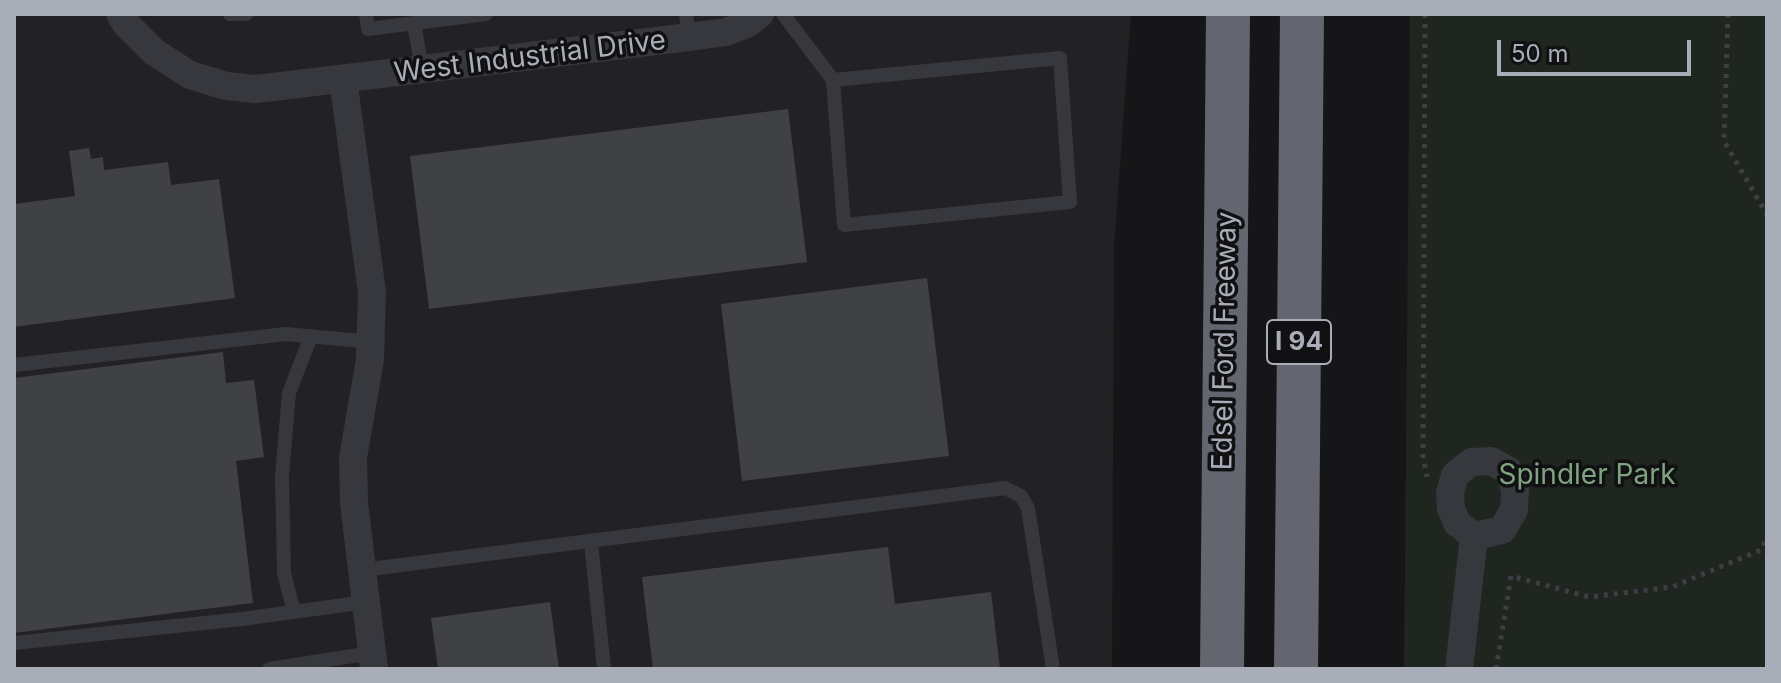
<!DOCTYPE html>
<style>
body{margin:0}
#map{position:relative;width:1781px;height:683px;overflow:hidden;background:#161618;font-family:Inter,sans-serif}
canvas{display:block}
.frame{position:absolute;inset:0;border:16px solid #a8adb8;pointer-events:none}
.scale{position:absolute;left:1497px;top:40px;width:194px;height:36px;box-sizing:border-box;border:4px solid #a8adb8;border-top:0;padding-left:10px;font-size:24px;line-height:28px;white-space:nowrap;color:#a8adb8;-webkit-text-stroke:6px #111113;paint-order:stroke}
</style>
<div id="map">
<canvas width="1781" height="683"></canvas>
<div class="frame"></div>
<div class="scale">50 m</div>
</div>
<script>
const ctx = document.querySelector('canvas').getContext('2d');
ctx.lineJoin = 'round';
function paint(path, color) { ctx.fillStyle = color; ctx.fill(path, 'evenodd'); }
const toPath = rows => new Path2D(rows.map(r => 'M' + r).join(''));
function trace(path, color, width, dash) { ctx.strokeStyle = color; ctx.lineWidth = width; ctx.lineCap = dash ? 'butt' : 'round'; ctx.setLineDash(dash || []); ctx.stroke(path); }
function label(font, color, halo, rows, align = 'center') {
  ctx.font = font + ' Inter,sans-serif'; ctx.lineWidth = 7; ctx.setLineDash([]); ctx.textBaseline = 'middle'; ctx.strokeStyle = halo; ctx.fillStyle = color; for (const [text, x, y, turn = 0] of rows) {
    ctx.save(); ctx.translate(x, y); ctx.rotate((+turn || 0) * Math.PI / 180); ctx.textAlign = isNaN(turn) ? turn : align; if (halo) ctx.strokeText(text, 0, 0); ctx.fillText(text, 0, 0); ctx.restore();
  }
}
paint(toPath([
 [14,14,1131,14,1114,246,1112,669,14,669]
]), '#222225');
paint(toPath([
 [1410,14,1767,14,1767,669,1404,669]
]), '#1e261f');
paint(toPath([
 [788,109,807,262,429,309,410,156],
 [89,148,91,159,103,157,104,170,168,162,171,185,219,179,235,298,14,327,14,204,75,196,69,151],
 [927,278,949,456,742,481,721,304],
 [223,352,226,383,254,380,264,457,236,461,253,603,14,633,14,378],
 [888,547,895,604,991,592,1000,669,653,669,642,577],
 [550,602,559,669,438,669,431,618]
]), '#404145');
trace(toPath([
 [1425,14,1423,456,1427,477],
 [1728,14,1724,141,1767,215],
 [1496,669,1511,576,1589,597,1672,587,1761,550,1767,538]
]), '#3d3f44', 5, [4, 6]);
trace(toPath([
 [230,14,246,14],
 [366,14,368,29,486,14],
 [686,14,689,37],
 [783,14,833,80,844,225,1070,202,1060,58,833,80],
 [414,23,422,69],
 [14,365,286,334,372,342],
 [591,542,604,669],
 [362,570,1005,488,1021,496,1028,508,1053,669],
 [294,612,284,573,282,476,289,393,311,336],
 [14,643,242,619,366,602],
 [269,669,372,653]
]), '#37383d', 14);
trace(toPath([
 [120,14,126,24,154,52,190,75,226,86,256,89,689,37,726,32,747,24,760,14],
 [343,79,372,292,370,359,353,458,354,503,374,669],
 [1491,461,1509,471,1515,490,1514,510,1502,530,1474,536,1457,523,1451,508,1450,493,1455,475,1471,462,1491,461],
 [1459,669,1474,536]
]), '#37383d', 28);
trace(toPath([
 [1222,669,1228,14],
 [1296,669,1302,14]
]), '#63666e', 44);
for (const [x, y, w] of [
 [1299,342,64]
]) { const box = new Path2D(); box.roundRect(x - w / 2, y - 22, w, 44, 6); ctx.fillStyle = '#111113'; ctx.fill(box); trace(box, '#a8adb8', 2); }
label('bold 26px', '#a8adb8', null, [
 ["I 94",1299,342]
]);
label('28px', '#a8adb8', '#111113', [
 ["West Industrial Drive",530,57,-7],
 ["Edsel Ford Freeway",1225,341,-89]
]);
label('28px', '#7fa381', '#111113', [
 ["Spindler Park",1587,476]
]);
</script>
